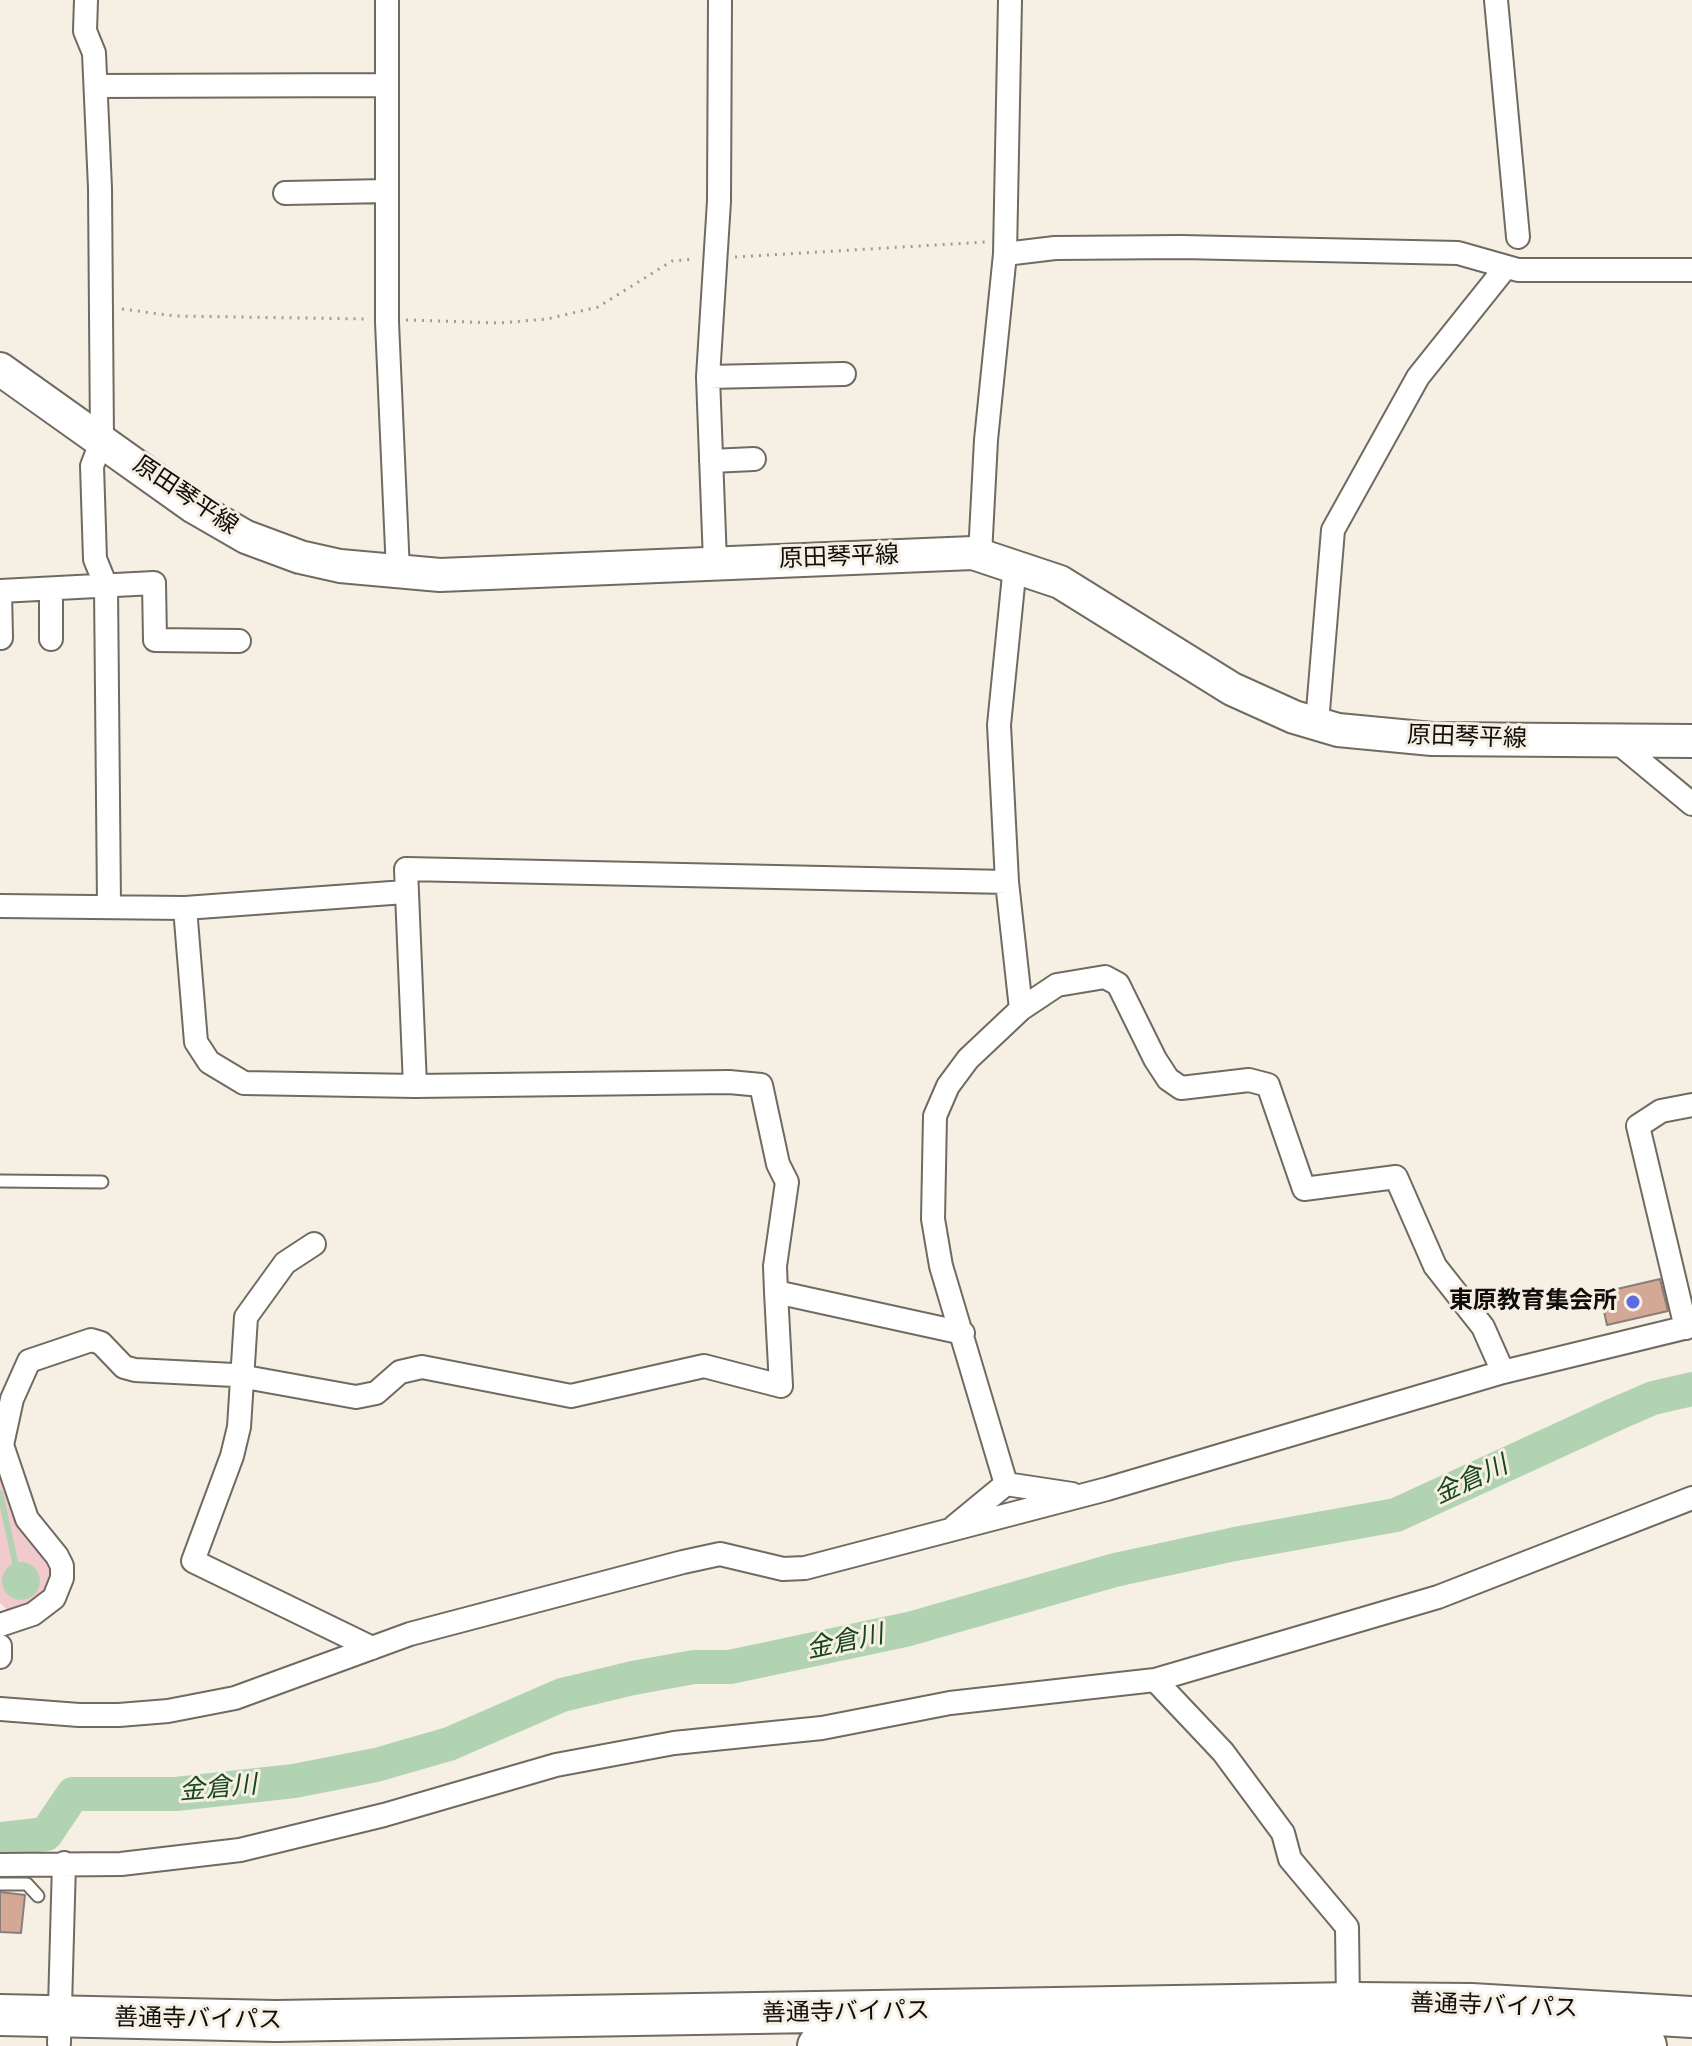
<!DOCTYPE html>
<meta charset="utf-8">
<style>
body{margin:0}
canvas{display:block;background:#f5efe4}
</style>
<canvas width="1692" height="2046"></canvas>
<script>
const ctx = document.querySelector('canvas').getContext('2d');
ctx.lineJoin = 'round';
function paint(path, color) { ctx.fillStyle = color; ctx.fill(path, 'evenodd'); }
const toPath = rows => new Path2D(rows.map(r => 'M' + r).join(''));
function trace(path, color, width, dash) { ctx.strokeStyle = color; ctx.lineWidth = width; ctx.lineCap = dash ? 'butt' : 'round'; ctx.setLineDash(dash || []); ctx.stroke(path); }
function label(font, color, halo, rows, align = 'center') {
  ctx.font = font + ' "DM Sans","Noto Sans JP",sans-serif'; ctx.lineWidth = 6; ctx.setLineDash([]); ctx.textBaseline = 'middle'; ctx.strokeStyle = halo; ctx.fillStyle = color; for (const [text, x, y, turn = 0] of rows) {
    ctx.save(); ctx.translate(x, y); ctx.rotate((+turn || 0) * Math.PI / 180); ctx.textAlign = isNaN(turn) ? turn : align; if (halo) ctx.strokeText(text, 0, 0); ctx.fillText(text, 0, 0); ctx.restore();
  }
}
paint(toPath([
 [0,1462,51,1559,53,1582,33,1606,11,1613,0,1603]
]), '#f0cacd');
paint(toPath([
 '2 1581a19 19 0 1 1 38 0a19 19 0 1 1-38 0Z'
]), '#b2d3b2');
trace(toPath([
 [0,1493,16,1566]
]), '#b2d3b2', 6);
trace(toPath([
 [0,1839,46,1834,73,1794,176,1794,294,1781,376,1765,449,1744,562,1695,633,1678,694,1667,730,1667,909,1629,1115,1570,1235,1544,1396,1515,1616,1414,1653,1398,1692,1389]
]), '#b2d3b2', 34);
const building = toPath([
 [1660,1279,1668,1311,1607,1325,1600,1293,1660,1279],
 [0,1892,25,1895,21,1933,0,1932,0,1892]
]);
paint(building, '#d3a894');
trace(building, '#897e79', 2);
const lane = toPath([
 [0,1181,102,1182],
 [0,1884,27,1884,38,1896]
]);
const street = toPath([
 [86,0,85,31,94,53,100,188,102,440,92,466,95,559,106,586,109,905],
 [387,0,387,322,398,572],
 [1496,0,1518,237],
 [96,86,386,85],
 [285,193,387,191],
 [1005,254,1055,248,1181,247,1458,253,1518,270,1692,270],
 [708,377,844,374],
 [711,461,754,459],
 [980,555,986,440,1005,254,1010,0],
 [715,562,708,377,719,201,720,0],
 [1015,565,999,725,1007,882,1021,1009],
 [51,589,51,639],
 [0,591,154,583,155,640,239,641],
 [0,592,1,638],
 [1317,723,1333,530,1418,377,1506,267],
 [1616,741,1692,804],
 [0,906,185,908,196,1042,209,1062,244,1083,415,1086,729,1082,761,1085,778,1164,787,1182,775,1266,776,1292,963,1333],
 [185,908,405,892],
 [415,1086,406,869,1007,882],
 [314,1244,285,1263,246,1317,239,1427,232,1456,193,1561,372,1648],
 [1686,1328,1638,1126,1661,1111,1692,1105],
 [1006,1484,941,1266,933,1219,935,1116,948,1086,968,1059,1021,1009,1057,985,1105,977,1118,984,1155,1059,1168,1079,1181,1088,1249,1080,1268,1085,1304,1189,1396,1177,1435,1266,1483,1327,1503,1372],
 [955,1526,1006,1484,1072,1494],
 [0,1625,33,1614,54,1598,62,1578,62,1566,57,1556,27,1519,2,1445,12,1399,29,1361,91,1340,101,1343,124,1367,135,1370,234,1375,356,1397,376,1393,400,1372,422,1367,571,1396,704,1366,781,1386,776,1292],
 [0,1646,0,1657],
 [1155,1680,1223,1752,1283,1833,1290,1859,1347,1927,1348,2003],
 [0,1709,79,1715,119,1715,168,1711,235,1698,410,1634,683,1562,720,1554,783,1569,805,1568,1107,1489,1503,1372,1692,1326],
 [0,1865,121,1864,240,1850,384,1815,556,1765,674,1743,822,1728,950,1703,1155,1680,1438,1597,1692,1498],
 [59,2043,64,1863]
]);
const secondary = toPath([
 [0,369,194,507,246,537,300,557,340,566,440,575,973,553,1060,582,1232,689,1294,717,1338,730,1432,739,1692,741]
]);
const highway = toPath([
 [0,2015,276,2021,1355,2003,1471,2004,1692,2017],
 [818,2046,1357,2032,1472,2034,1646,2046]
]);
trace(lane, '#706a61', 15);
trace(street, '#706a61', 26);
trace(secondary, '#706a61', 36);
trace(highway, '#706a61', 44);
trace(toPath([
 [735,257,986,242],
 [122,309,175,316,366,319],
 [406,320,499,323,547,319,598,307,672,261,695,259]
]), '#a09c93', 3, [2, 6]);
trace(lane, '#fff', 11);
trace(street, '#fff', 22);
trace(secondary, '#fff', 32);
trace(highway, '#fff', 40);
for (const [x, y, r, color] of [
 [1633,1302,8,"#5c6be2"]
]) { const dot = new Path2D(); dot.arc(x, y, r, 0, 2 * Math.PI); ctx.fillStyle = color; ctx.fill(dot); trace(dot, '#f5efe4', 3); }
label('24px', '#100e0b', '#f5efe4', [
 ["原田琴平線",185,496,34],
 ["原田琴平線",839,558,-2],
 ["原田琴平線",1467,738,2],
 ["善通寺バイパス",1494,2007,2],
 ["善通寺バイパス",846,2013,-1],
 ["善通寺バイパス",198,2020,1]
]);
label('bold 24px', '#100e0b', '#f5efe4', [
 ["東原教育集会所",1617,1302]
], 'right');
label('italic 26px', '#16461a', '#f5efe4', [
 ["金倉川",1471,1481,-25],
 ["金倉川",845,1643,-12],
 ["金倉川",218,1789,-5]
]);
</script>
